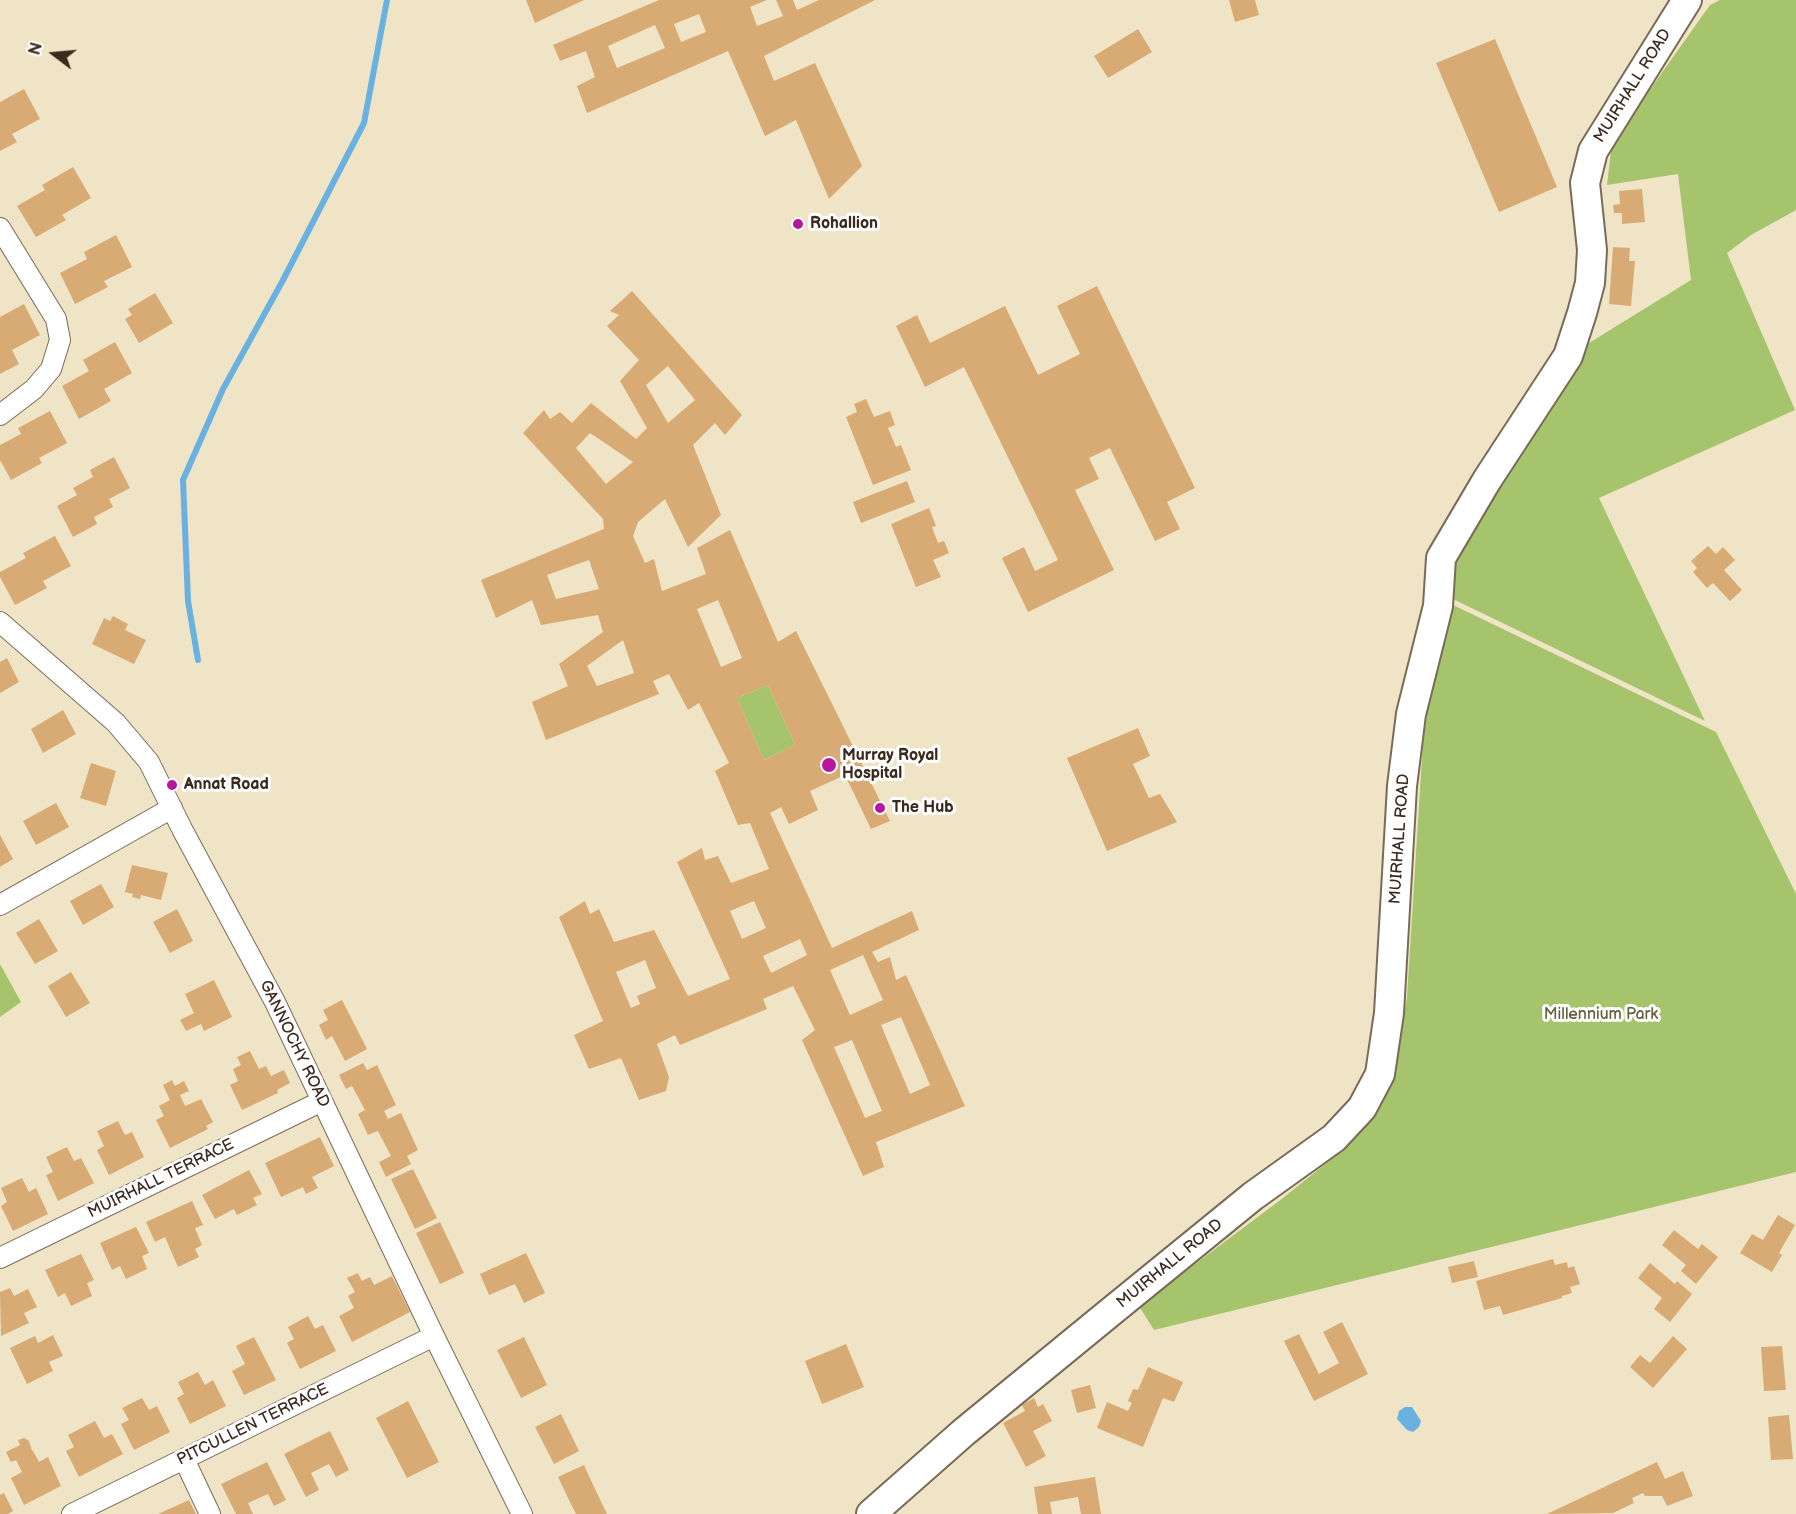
<!DOCTYPE html>
<style>
body{margin:0}
#map{position:relative;width:1796px;height:1514px;overflow:hidden;background:#f0e4c6;font-family:"Balsamiq Sans",sans-serif}
canvas{display:block}
.north{position:absolute;left:24px;top:24px;width:60px;height:60px;-webkit-text-stroke:4px #fff;paint-order:stroke;rotate:286deg;font-size:16px;font-weight:700;line-height:24px;text-align:center;color:#3b2a1e}
.north::after{content:'';display:block;margin:auto;width:21px;height:27px;background:#3b2a1e;clip-path:polygon(50% 0,100% 100%,50% 72%,0 100%)}
</style>
<div id="map">
<canvas width="1796" height="1514"></canvas>
<div class="north">N</div>
</div>
<script>
const ctx = document.querySelector('canvas').getContext('2d');
ctx.lineJoin = 'round';
function paint(path, color) { ctx.fillStyle = color; ctx.fill(path, 'evenodd'); }
const toPath = rows => new Path2D(rows.map(r => 'M' + r).join(''));
function trace(path, color, width, dash) { ctx.strokeStyle = color; ctx.lineWidth = width; ctx.lineCap = dash ? 'butt' : 'round'; ctx.setLineDash(dash || []); ctx.stroke(path); }
function label(font, color, halo, rows, align = 'center') {
  ctx.font = font + ' "Balsamiq Sans",sans-serif'; ctx.lineWidth = 6; ctx.setLineDash([]); ctx.textBaseline = 'middle'; ctx.strokeStyle = halo; ctx.fillStyle = color; for (const [text, x, y, turn = 0] of rows) {
    ctx.save(); ctx.translate(x, y); ctx.rotate((+turn || 0) * Math.PI / 180); ctx.textAlign = isNaN(turn) ? turn : align; if (halo) ctx.strokeText(text, 0, 0); ctx.fillText(text, 0, 0); ctx.restore();
  }
}
paint(toPath([
 [1720,0,1796,0,1796,210,1751,235,1727,253,1795,410,1599,498,1705,721,1455,600,1439,596,1441,558,1568,356,1691,280,1678,174,1607,185,1612,143,1710,5],
 [1449,603,1716,732,1796,894,1796,1172,1154,1330,1139,1306,1283,1198,1345,1148,1381,1102,1395,1064,1407,997,1423,741,1433,676],
 [768,685,795,745,764,760,737,698],
 [0,964,21,1002,0,1017]
]), '#a5c46c');
paint(toPath([
 [1405,1407,1412,1407,1421,1421,1419,1427,1413,1432,1407,1430,1397,1419,1399,1411]
]), '#69b1e1');
trace(toPath([
 [198,660,188,601,183,480,223,389,282,282,364,123,387,0]
]), '#69b1e1', 6);
paint(toPath([
 [526,0,584,0,535,23],
 [659,0,767,0,750,7,757,26,783,16,776,0,793,0,797,10,819,0,875,0,764,56,774,81,815,63,862,166,829,199,796,120,765,136,728,51,587,113,577,86,595,77,586,51,560,61,553,45],
 [699,14,706,32,681,42,674,24],
 [655,25,665,48,617,68,608,46],
 [1229,0,1255,0,1259,15,1235,22],
 [1138,29,1152,52,1108,78,1094,56],
 [1495,39,1557,187,1499,212,1436,63],
 [24,89,40,119,12,134,17,142,0,151,0,102],
 [73,167,91,198,62,215,66,220,36,237,17,206,45,190,42,185],
 [1642,189,1645,222,1622,224,1622,213,1614,213,1613,205,1620,204,1619,191],
 [116,235,132,267,104,281,108,287,75,304,60,273,87,259,84,252],
 [1613,247,1630,248,1629,261,1635,261,1631,306,1609,304],
 [1097,286,1195,488,1167,502,1180,529,1155,541,1110,448,1089,458,1099,479,1075,490,1114,570,1028,612,1002,558,1024,547,1035,571,1058,560,964,367,925,387,896,326,917,315,930,343,1005,306,1038,375,1080,354,1057,306],
 [632,291,742,415,725,435,715,423,693,445,721,515,688,547,665,499,638,522,633,536,645,563,654,559,662,591,706,574,697,548,730,530,778,642,796,631,890,821,871,829,845,775,810,791,818,810,789,824,781,807,770,813,832,948,912,911,919,930,872,952,878,962,890,957,896,980,906,975,965,1106,876,1142,884,1167,863,1176,802,1040,815,1030,793,986,763,999,767,1009,680,1045,675,1035,657,1044,669,1077,666,1091,639,1100,621,1058,589,1069,574,1035,603,1021,559,917,585,901,590,914,599,909,614,942,654,930,688,996,730,979,677,862,702,848,705,860,718,856,731,883,769,869,750,823,738,825,715,771,729,763,699,703,688,710,669,674,653,681,659,694,546,740,532,702,568,686,559,664,603,632,598,615,541,625,532,600,496,618,481,580,604,529,603,519,523,433,544,410,550,419,560,412,572,423,591,403,636,439,647,428,620,381,639,360,607,326,619,315,610,311],
 [668,366,695,400,668,423,646,385],
 [590,433,633,462,606,484,576,448],
 [589,560,599,589,556,599,547,575],
 [718,600,742,658,721,667,697,609],
 [623,640,634,673,597,686,587,666],
 [768,685,795,745,764,760,737,698],
 [754,901,766,928,742,939,730,911],
 [800,939,807,955,771,973,763,956],
 [863,955,883,1000,850,1015,830,970],
 [645,960,656,988,637,996,640,1004,631,1008,616,972],
 [901,1017,930,1085,910,1094,881,1025],
 [852,1040,882,1111,865,1118,834,1047],
 [155,293,173,323,139,343,125,319,132,315,128,309],
 [24,304,40,335,12,350,19,364,0,374,0,317],
 [115,342,132,373,104,389,111,401,79,419,62,386,89,371,83,360],
 [866,399,874,417,890,411,895,425,888,428,896,447,901,445,911,470,873,485,846,417,857,412,854,404],
 [50,411,67,443,39,458,42,463,11,480,0,460,0,445,21,434,18,428],
 [114,457,130,488,109,499,113,507,94,517,97,524,73,537,57,506,77,495,73,488,93,477,90,470],
 [907,481,915,502,861,523,853,502],
 [929,508,936,526,932,527,938,543,944,541,949,553,933,560,941,577,916,587,891,524],
 [55,536,71,566,43,581,47,588,15,605,0,577,0,572,26,558,23,553],
 [1708,546,1716,554,1723,547,1735,560,1724,570,1742,590,1730,601,1713,583,1707,588,1693,572,1697,568,1691,561],
 [113,616,128,624,125,630,146,640,134,664,92,644,104,618,110,621],
 [7,658,19,682,0,693,0,662],
 [63,710,76,734,43,753,31,729],
 [1138,728,1150,756,1133,764,1149,798,1160,794,1177,822,1107,851,1067,758],
 [91,763,116,771,106,806,80,798],
 [56,803,69,827,36,845,23,821],
 [0,835,13,859,0,867],
 [132,865,168,873,161,900,141,895,140,899,132,897,133,894,125,892],
 [101,884,114,907,83,925,70,901],
 [177,909,193,941,170,953,153,922],
 [39,919,58,951,35,964,16,933],
 [71,972,90,1003,66,1017,48,986],
 [214,980,232,1017,204,1031,201,1024,186,1031,180,1020,194,1013,185,994],
 [342,1000,367,1049,345,1061,332,1036,326,1040,319,1025,328,1020,323,1010],
 [250,1051,259,1069,266,1066,271,1076,284,1070,290,1083,277,1090,278,1093,242,1110,230,1085,238,1081,233,1069,241,1065,237,1057],
 [363,1063,367,1070,377,1065,396,1105,384,1111,388,1119,401,1113,418,1150,407,1156,411,1164,386,1177,379,1162,391,1156,378,1131,368,1135,358,1114,365,1110,352,1086,346,1089,339,1075],
 [172,1080,175,1086,184,1081,189,1091,180,1095,185,1106,201,1099,213,1122,206,1126,208,1129,170,1148,156,1120,164,1116,159,1106,170,1100,163,1085],
 [118,1121,125,1135,132,1132,144,1157,109,1175,97,1150,104,1146,97,1131],
 [320,1137,334,1166,312,1177,318,1188,306,1194,303,1187,281,1197,265,1163],
 [67,1147,74,1161,81,1158,94,1183,58,1201,46,1175,53,1172,46,1157],
 [413,1169,437,1218,415,1229,391,1179],
 [249,1170,262,1194,253,1198,257,1205,237,1215,234,1209,215,1219,202,1195],
 [22,1178,29,1192,36,1188,48,1214,13,1231,1,1206,7,1202,1,1188],
 [192,1201,203,1225,195,1228,202,1245,195,1249,199,1257,178,1267,165,1237,155,1242,146,1222],
 [1778,1215,1795,1225,1779,1253,1782,1255,1772,1272,1740,1253,1752,1234,1763,1240],
 [440,1222,464,1273,440,1284,416,1233],
 [136,1227,149,1253,142,1256,147,1269,126,1279,120,1266,112,1270,100,1243],
 [1674,1230,1698,1249,1702,1244,1718,1257,1696,1284,1681,1271,1686,1265,1662,1245],
 [526,1253,545,1293,524,1303,515,1284,489,1295,480,1274],
 [81,1254,94,1280,87,1283,92,1296,71,1306,65,1293,58,1297,45,1270],
 [1553,1259,1555,1265,1567,1262,1568,1268,1574,1266,1580,1284,1570,1287,1572,1293,1562,1296,1562,1298,1503,1315,1500,1306,1484,1310,1476,1281],
 [1474,1261,1478,1277,1452,1283,1448,1267],
 [1650,1263,1675,1284,1677,1281,1692,1294,1670,1322,1654,1309,1662,1298,1638,1278],
 [358,1273,362,1281,370,1277,374,1285,392,1276,410,1312,352,1342,339,1316,354,1308,348,1296,355,1292,347,1278],
 [10,1288,14,1296,28,1289,37,1307,24,1313,29,1323,1,1336,0,1292],
 [308,1316,315,1329,323,1325,336,1351,300,1369,287,1343,294,1339,288,1327],
 [1342,1322,1368,1374,1314,1401,1284,1341,1299,1334,1319,1374,1339,1363,1323,1332],
 [53,1335,63,1356,49,1362,53,1371,27,1384,10,1348,35,1336,38,1343],
 [1673,1336,1687,1349,1653,1388,1630,1367,1640,1355,1650,1363],
 [254,1337,276,1380,244,1395,232,1371,245,1364,236,1346],
 [524,1337,547,1385,521,1398,497,1350],
 [846,1344,864,1387,822,1404,805,1361],
 [1782,1346,1786,1390,1764,1391,1761,1347],
 [1148,1367,1183,1382,1174,1402,1163,1398,1143,1447,1097,1428,1107,1402,1128,1411,1132,1403,1128,1401,1133,1389,1138,1390],
 [198,1372,205,1385,213,1380,226,1406,190,1424,177,1398,184,1394,178,1382],
 [1090,1385,1096,1408,1077,1413,1071,1390],
 [142,1398,149,1410,157,1406,170,1432,134,1450,121,1424,129,1420,122,1408],
 [1034,1398,1038,1407,1043,1404,1052,1421,1033,1431,1046,1456,1026,1467,1003,1423,1025,1411,1022,1405],
 [408,1401,439,1462,407,1478,376,1418],
 [561,1414,579,1451,554,1464,535,1427],
 [1789,1415,1793,1459,1771,1460,1768,1417],
 [95,1421,104,1438,112,1434,123,1454,79,1477,66,1451,74,1447,68,1435],
 [330,1431,349,1470,336,1477,329,1464,311,1473,319,1490,306,1497,284,1454],
 [24,1438,29,1441,32,1451,33,1451,39,1462,48,1457,61,1486,24,1505,11,1478,22,1472,16,1460,11,1462,6,1452,20,1445,18,1440],
 [267,1462,286,1500,274,1506,268,1494,248,1503,253,1514,236,1514,221,1484],
 [1657,1462,1665,1479,1683,1471,1693,1496,1667,1506,1662,1496,1645,1496,1643,1493,1632,1498,1634,1503,1613,1513,1547,1514],
 [584,1465,594,1487,607,1514,576,1514,569,1500,558,1477],
 [1095,1477,1101,1514,1081,1514,1078,1497,1050,1502,1052,1514,1038,1514,1034,1487],
 [4,1493,13,1511,8,1514,0,1514,0,1495],
 [189,1500,196,1514,158,1514]
]), '#d8ab75');
const street = toPath([
 [0,228,56,319,60,340,51,369,34,389,0,415],
 [0,622,116,723,149,762,182,829,275,1002,434,1336,522,1514],
 [0,905,172,808],
 [0,1258,322,1101],
 [184,1459,210,1514],
 [72,1514,434,1336]
]);
const secondary = toPath([
 [871,1514,964,1432,1113,1310,1253,1196,1334,1138,1362,1108,1380,1074,1389,1013,1402,786,1411,714,1438,606,1441,558,1487,480,1568,356,1582,313,1590,283,1592,250,1585,183,1593,151,1687,0]
]);
trace(street, '#7a6b59', 22);
trace(secondary, '#7a6b59', 32);
trace(street, '#fff', 20);
trace(secondary, '#fff', 28);
for (const [x, y, r, color] of [
 [798,224,6,"#b5179e"],
 [829,765,8,"#b5179e"],
 [172,785,6,"#b5179e"],
 [880,808,6,"#b5179e"]
]) { const dot = new Path2D(); dot.arc(x, y, r, 0, 2 * Math.PI); ctx.fillStyle = color; ctx.fill(dot); trace(dot, '#fff', 2); }
label('16px', '#3b2a1e', '#fff', [
 ["MUIRHALL ROAD",1633,86,-58],
 ["MUIRHALL ROAD",1400,839,-86],
 ["GANNOCHY ROAD",294,1044,64],
 ["MUIRHALL TERRACE",161,1179,-26],
 ["MUIRHALL ROAD",1170,1264,-39],
 ["PITCULLEN TERRACE",253,1425,-26]
]);
label('bold 16px', '#3b2a1e', '#fff', [
 ["Rohallion",810,224],
 ["Murray Royal",842,756],
 ["Hospital",842,774],
 ["Annat Road",184,785],
 ["The Hub",892,808]
], 'left');
label('16px', '#606039', '#fff', [
 ["Millennium Park",1601,1015]
]);
</script>
